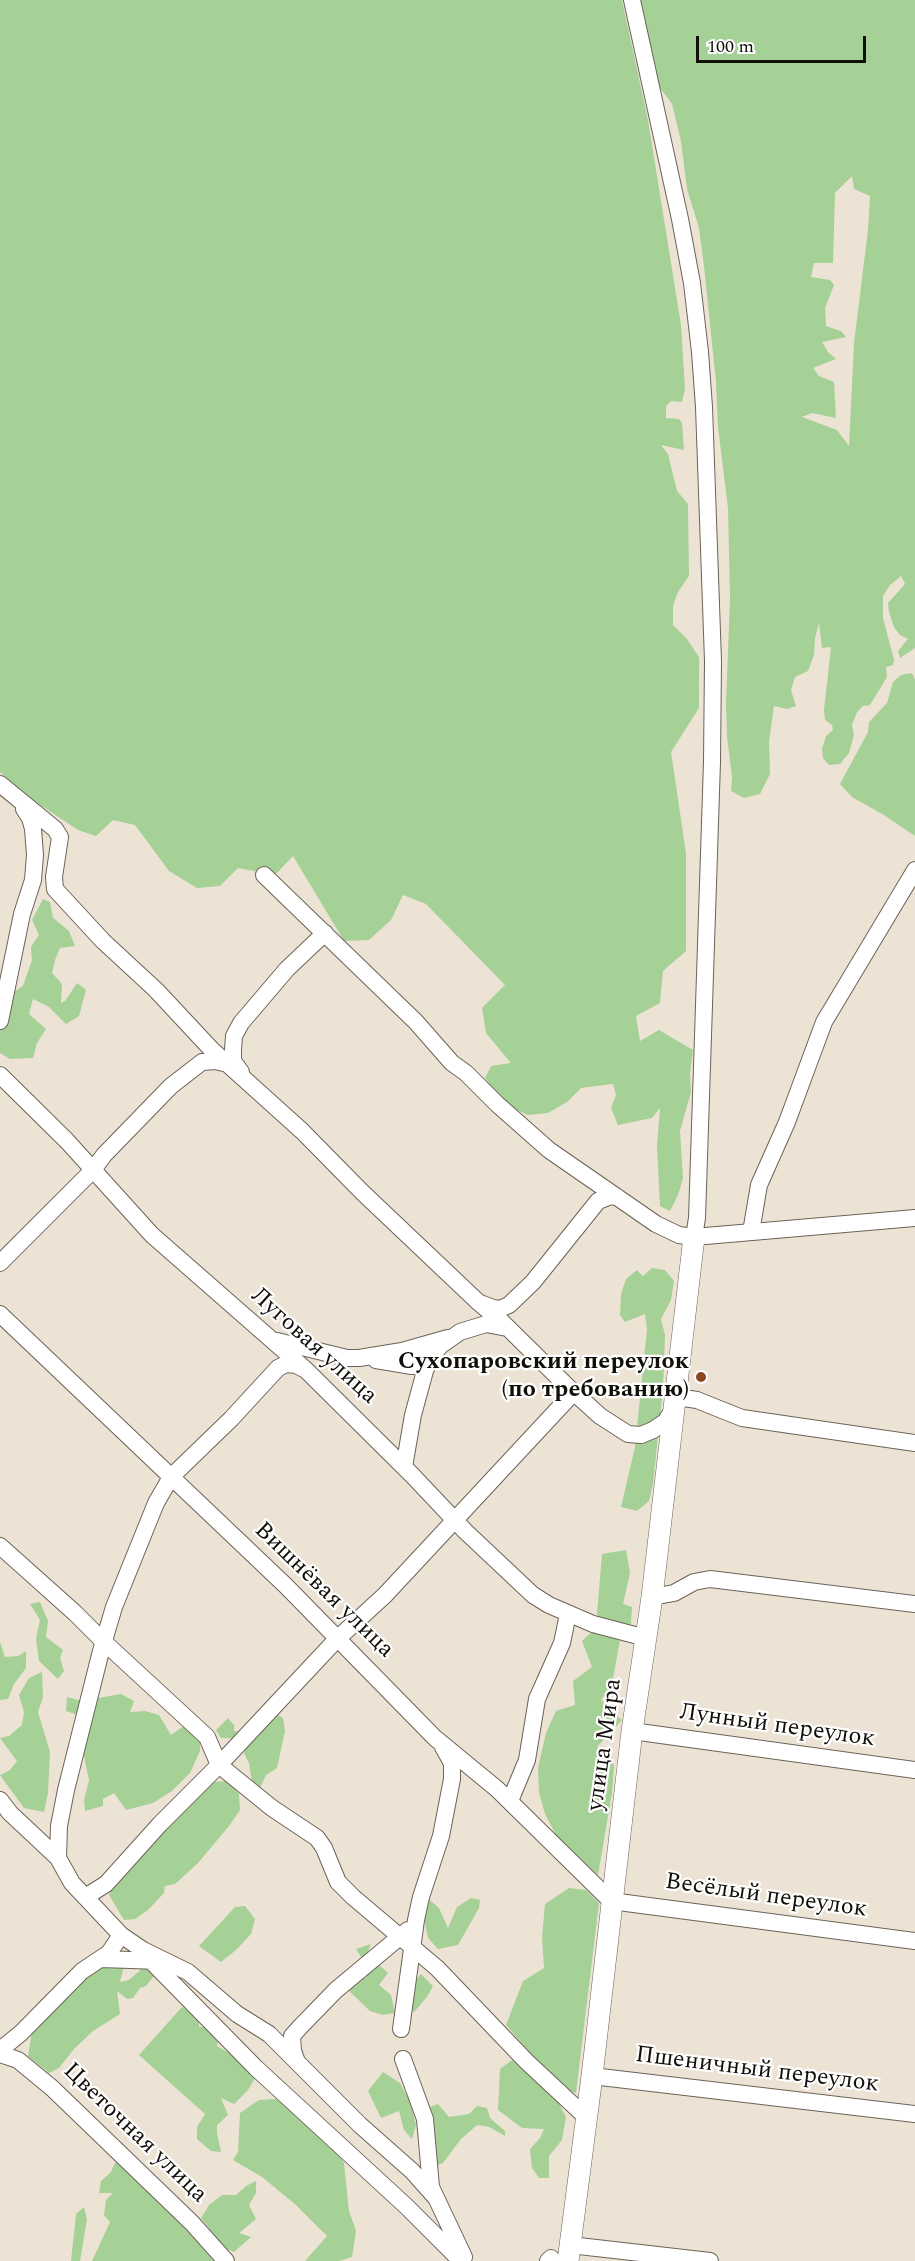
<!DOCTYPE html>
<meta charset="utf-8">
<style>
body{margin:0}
#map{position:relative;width:915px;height:2261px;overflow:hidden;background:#ede3d5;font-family:Spectral,serif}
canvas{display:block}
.scale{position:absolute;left:696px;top:36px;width:170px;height:27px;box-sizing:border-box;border:3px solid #120f0a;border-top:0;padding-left:8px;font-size:18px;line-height:21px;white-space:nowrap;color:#120f0a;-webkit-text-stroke:4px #fff;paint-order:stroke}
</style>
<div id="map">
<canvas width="915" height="2261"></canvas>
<div class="scale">100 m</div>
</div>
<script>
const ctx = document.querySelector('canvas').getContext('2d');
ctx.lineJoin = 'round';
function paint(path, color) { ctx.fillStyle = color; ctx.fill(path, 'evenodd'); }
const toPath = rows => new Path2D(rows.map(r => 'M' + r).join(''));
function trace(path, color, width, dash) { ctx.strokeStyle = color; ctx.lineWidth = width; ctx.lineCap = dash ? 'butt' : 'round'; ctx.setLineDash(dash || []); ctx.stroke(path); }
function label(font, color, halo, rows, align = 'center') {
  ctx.font = font + ' Spectral,serif'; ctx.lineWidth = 4.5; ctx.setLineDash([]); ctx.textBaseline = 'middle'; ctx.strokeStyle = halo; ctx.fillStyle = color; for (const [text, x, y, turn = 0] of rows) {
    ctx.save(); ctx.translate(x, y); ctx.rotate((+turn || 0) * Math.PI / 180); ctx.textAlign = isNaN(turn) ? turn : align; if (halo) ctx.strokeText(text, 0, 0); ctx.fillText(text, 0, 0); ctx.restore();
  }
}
paint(toPath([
 [0,0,622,0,648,120,681,325,685,389,682,402,671,401,666,406,666,418,679,419,682,423,684,450,661,445,668,454,677,491,688,504,689,576,678,592,673,606,673,625,687,639,699,657,699,708,671,752,686,853,686,951,663,971,660,1003,636,1016,640,1041,659,1030,693,1050,690,1074,691,1092,680,1131,683,1178,678,1195,670,1211,660,1206,657,1146,660,1108,652,1118,618,1125,611,1108,616,1095,613,1084,581,1088,567,1102,548,1113,528,1115,511,1107,494,1091,485,1078,491,1066,511,1063,486,1033,482,1008,505,985,426,904,403,895,391,920,369,940,344,941,293,856,275,875,238,868,220,886,197,888,169,871,135,825,113,820,96,836,78,830,22,793,0,772],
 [639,0,915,0,915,648,900,658,898,651,908,639,900,635,894,627,889,612,888,603,905,584,901,576,890,585,883,596,883,618,894,660,893,665,886,667,887,677,870,705,863,706,857,712,852,725,854,735,849,753,840,764,829,765,823,758,822,749,826,736,833,730,832,725,825,720,824,710,831,647,822,648,819,623,815,638,814,655,808,671,795,677,791,690,796,706,787,709,774,706,769,742,770,774,760,794,744,798,731,791,732,777,727,736,726,704,730,599,728,508,718,427,716,382,704,266,699,228,687,189,681,141,672,104,658,85],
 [852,176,854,189,870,196,868,230,854,343,849,446,837,430,802,417,812,413,836,418,834,382,819,376,813,368,836,359,828,352,822,342,846,337,841,331,826,326,825,308,834,285,830,280,811,277,814,263,833,263,835,193],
 [912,673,915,680,915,836,884,815,852,797,840,784,868,732,869,722,887,703,893,682,901,675],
 [43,899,50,902,53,918,69,931,75,946,60,948,55,960,52,973,62,984,61,1003,65,1001,77,983,86,990,79,1016,66,1024,49,1007,33,999,29,1014,46,1029,37,1043,33,1058,10,1059,0,1053,0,1019,14,992,23,986,32,960,31,947,39,935,32,920],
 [652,1268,665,1270,674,1281,671,1300,661,1319,665,1335,663,1389,653,1484,649,1501,637,1511,621,1507,635,1447,647,1329,645,1314,625,1322,620,1315,621,1294,626,1279,637,1270,643,1276],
 [626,1550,630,1573,623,1604,632,1607,631,1623,620,1639,611,1691,601,1699,610,1710,622,1720,597,1747,611,1753,614,1767,612,1793,598,1875,556,1835,545,1814,539,1792,538,1768,546,1733,556,1711,575,1705,573,1681,592,1667,582,1641,593,1631,602,1627,597,1614,602,1554],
 [40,1602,48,1621,46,1637,63,1650,60,1658,64,1671,58,1679,39,1661,36,1639,40,1620,30,1604],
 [0,1642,5,1657,18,1656,26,1651,26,1668,14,1684,8,1699,0,1700],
 [42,1672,43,1697,38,1712,50,1752,48,1793,44,1812,24,1808,0,1775,10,1770,17,1761,0,1738,9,1736,22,1725,24,1712,19,1695,29,1678],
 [121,1694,134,1701,130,1712,145,1711,159,1715,171,1735,184,1726,200,1737,200,1751,190,1773,172,1791,153,1803,126,1810,114,1793,103,1799,103,1806,85,1811,84,1800,89,1780,82,1747,78,1715,66,1711,67,1697,82,1701],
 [272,1711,283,1718,285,1731,277,1768,266,1775,259,1790,252,1782,249,1763,244,1753,250,1739,221,1738,216,1730,228,1718,234,1725,234,1731,248,1733],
 [228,1781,239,1794,240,1810,229,1826,198,1863,175,1884,165,1886,164,1893,148,1910,135,1919,124,1920,109,1895,120,1875,210,1782],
 [569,1888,586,1890,599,1903,576,2093,561,2089,506,2025,523,1981,544,1968,542,1938,545,1904],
 [424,1895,439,1908,448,1928,457,1907,471,1898,480,1900,479,1908,458,1945,438,1949,428,1938,424,1919],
 [245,1906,255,1919,251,1934,236,1950,221,1962,199,1946,235,1907],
 [371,1944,367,1954,388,1973,379,1985,391,1995,395,2013,383,2015,370,2011,342,1984,351,1978,366,1978,369,1969,356,1949],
 [102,1962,124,1966,120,1982,129,1980,147,1964,154,1976,146,1986,140,1988,133,1998,127,1999,117,1991,120,2014,93,2031,74,2049,59,2068,49,2073,28,2056,32,2032],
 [421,1974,433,1986,427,1997,414,2012,410,2009,412,1985],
 [182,2007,199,2017,199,2027,212,2027,218,2038,217,2046,238,2058,255,2078,248,2090,234,2104,221,2098,228,2115,217,2125,217,2133,221,2152,211,2151,197,2139,197,2127,205,2114,139,2055],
 [512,2060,557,2100,566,2117,562,2140,549,2156,549,2178,539,2178,532,2168,530,2149,540,2138,544,2129,522,2128,498,2110,500,2069],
 [383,2072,400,2083,411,2104,416,2125,412,2139,404,2130,399,2111,381,2118,368,2091],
 [276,2099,325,2135,344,2163,349,2211,356,2231,352,2257,339,2261,305,2261,327,2236,296,2205,262,2177,233,2160,238,2152,240,2113,259,2100],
 [438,2104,449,2117,469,2114,477,2106,487,2108,490,2118,505,2131,505,2136,489,2127,477,2125,461,2139,443,2163,433,2167,429,2135,430,2107],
 [122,2160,218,2261,92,2261,110,2222,104,2215,106,2200,113,2193,99,2193,101,2181,111,2172,115,2163],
 [256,2181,256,2193,249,2205,256,2219,239,2233,251,2237,234,2252,225,2248,201,2218,209,2205,222,2195,236,2195,246,2186],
 [84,2207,87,2219,80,2261,71,2261,76,2214]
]), '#a5d096');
const minor = toPath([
 [632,0,680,219,692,283,700,352,704,407,713,661,712,762,697,1218,694,1237],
 [0,784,55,829,60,837,54,877,55,889,103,941,156,990,212,1050,302,1131,362,1192,477,1301,502,1322,569,1388,600,1416,628,1434,641,1435,653,1430,665,1422,674,1408],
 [264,875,416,1022,452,1063,466,1073,497,1104,549,1150,656,1224,679,1235,694,1237,915,1218],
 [0,1021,22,914,33,880,35,855,33,829,30,818,24,809],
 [241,1072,233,1061,233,1050,234,1036,241,1023,287,969,325,933],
 [0,1075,67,1141,152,1235,305,1369,412,1475,465,1531,533,1595,549,1605,593,1624,646,1638],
 [751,1232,759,1185,787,1122,824,1022,915,870],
 [0,1263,93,1170,104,1155,171,1086,202,1062,215,1061,228,1064],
 [483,1304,493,1308,500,1309,509,1305,533,1282,598,1201,611,1196,617,1197],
 [0,1314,286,1586,435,1738,497,1789,611,1901,915,1941],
 [277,1341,347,1358,359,1358,402,1351,448,1338],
 [376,1360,412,1366,430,1359],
 [676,1397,697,1400,742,1418,915,1443],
 [404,1467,413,1415,425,1371,430,1359,440,1346,460,1332,486,1324,507,1328],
 [0,1546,75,1613,104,1642,207,1737,219,1765,272,1808,317,1838,324,1848,338,1882,353,1897,437,1968,526,2061,587,2118],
 [652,1597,674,1593,694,1582,710,1579,915,1604],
 [632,1731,915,1770],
 [0,1800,10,1813,58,1858,72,1883,121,1935,143,1950,188,1972,237,2014,269,2034,360,2125,412,2171,436,2198],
 [510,1801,527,1760,537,1699,562,1643,568,1614],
 [58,1858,59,1826,66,1790,101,1651,114,1607,156,1503,171,1477,231,1419,278,1368,286,1364,296,1365,304,1369],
 [85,1897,106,1884,160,1824,219,1765,337,1639,385,1595,574,1392],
 [101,1959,160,1961],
 [150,1960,256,2068,407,2207,461,2261],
 [401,2029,416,1920,421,1897,441,1836,452,1779,452,1763,443,1747],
 [0,2050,21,2033,82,1971,109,1953,121,1935],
 [0,2054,18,2060,52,2088,192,2223,226,2261],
 [296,2059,293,2051,292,2036,301,2026,336,1990,408,1930],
 [403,2059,425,2119,431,2187,464,2257],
 [592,2076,915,2114],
 [570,2245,710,2261],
 [548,2261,551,2258]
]);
const major = toPath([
 [568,2261,592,2076,632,1731,652,1597,694,1237]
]);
trace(minor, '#6c6357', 18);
trace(major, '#6c6357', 22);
trace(minor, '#fff', 16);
trace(major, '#fff', 21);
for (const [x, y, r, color] of [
 [701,1377,6,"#8c471e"]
]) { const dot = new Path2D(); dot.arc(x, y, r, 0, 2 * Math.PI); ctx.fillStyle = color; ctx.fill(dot); trace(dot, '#fff', 2); }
label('24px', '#120f0a', '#fff', [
 ["Луговая улица",313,1347,42],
 ["Вишнёвая улица",323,1591,44],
 ["Лунный переулок",777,1727,8],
 ["улица Мира",606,1745,-82],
 ["Весёлый переулок",766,1897,8],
 ["Пшеничный переулок",757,2071,7],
 ["Цветочная улица",134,2134,44]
]);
label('bold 24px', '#120f0a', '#fff', [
 ["Сухопаровский переулок",689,1363],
 ["(по требованию)",689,1391]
], 'right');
</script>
